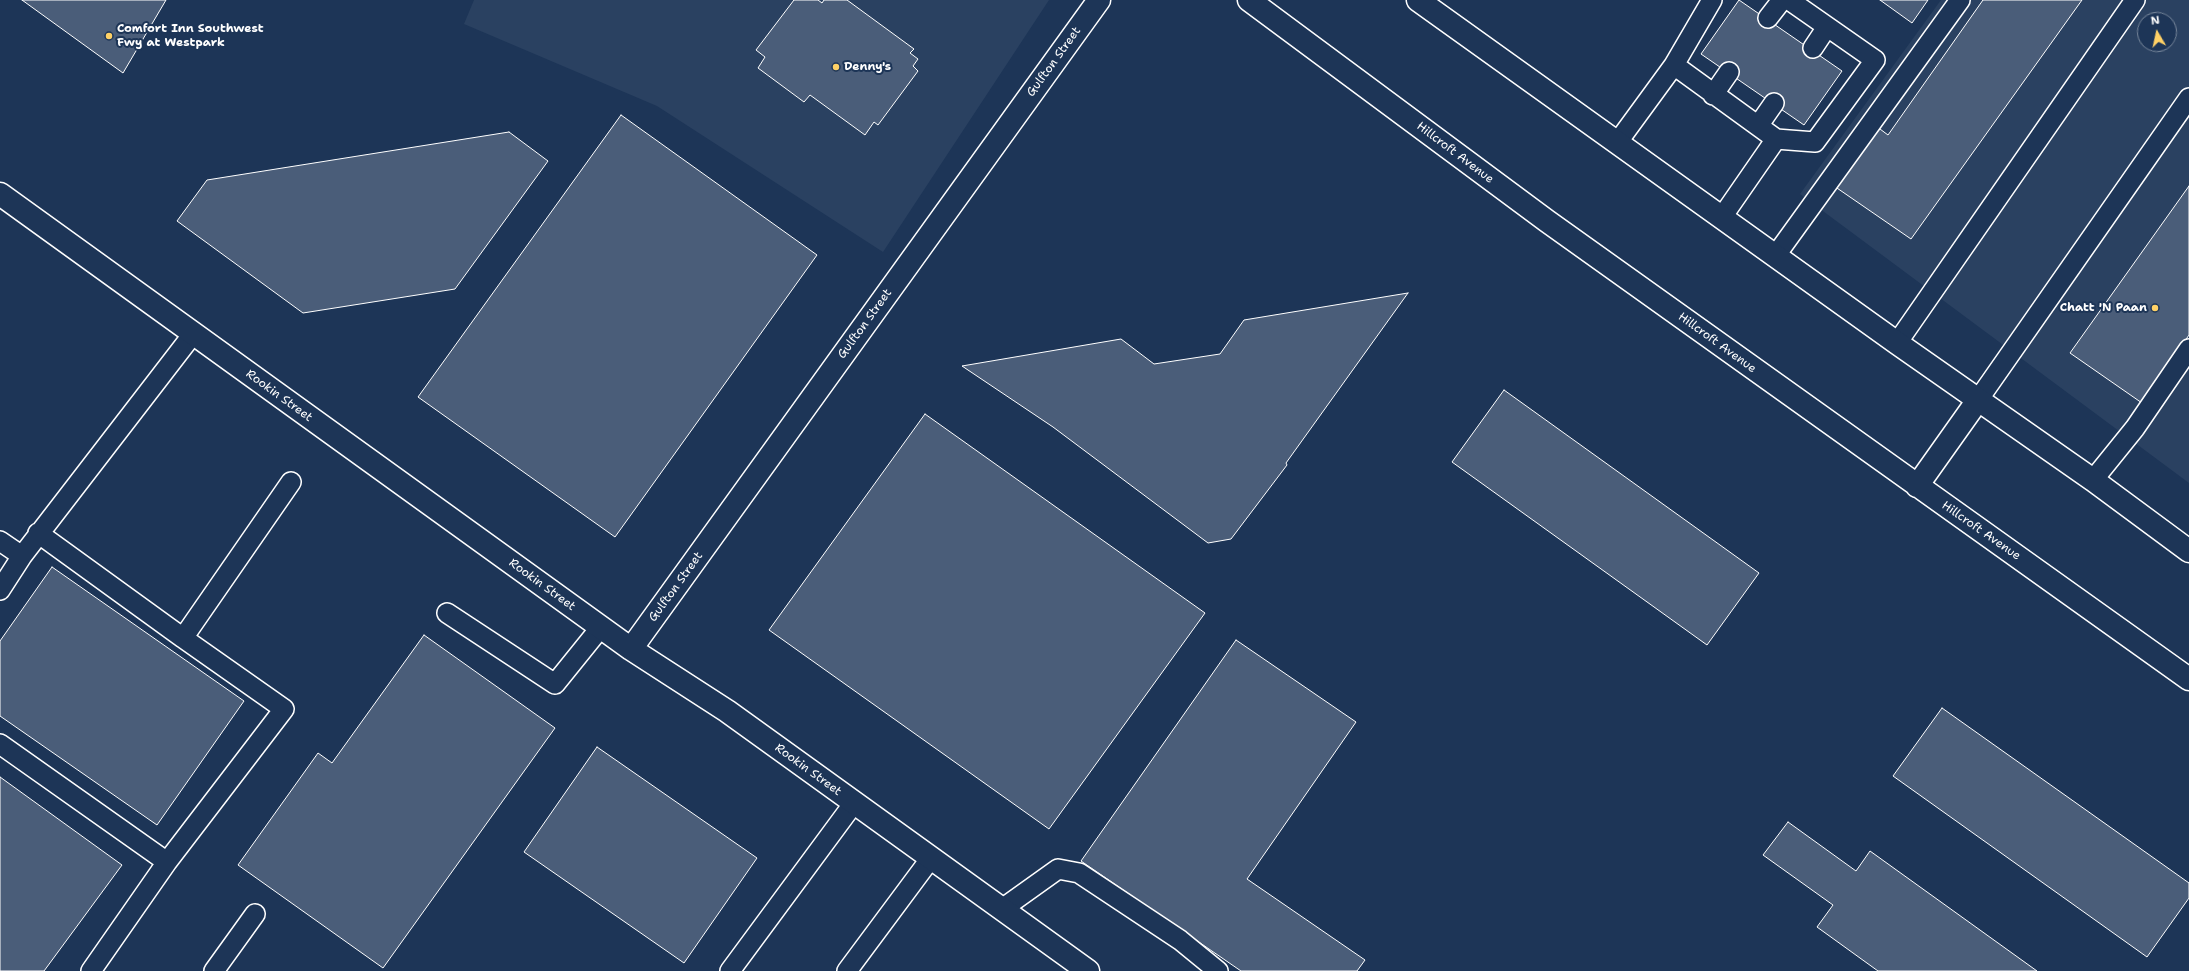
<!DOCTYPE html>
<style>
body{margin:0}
#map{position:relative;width:2189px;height:971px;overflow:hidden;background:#1d3557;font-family:"Shantell Sans",sans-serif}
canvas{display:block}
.north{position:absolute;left:2137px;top:12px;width:40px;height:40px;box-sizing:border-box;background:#1d3557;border:1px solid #77869a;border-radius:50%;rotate:351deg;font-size:11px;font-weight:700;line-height:16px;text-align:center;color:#fff}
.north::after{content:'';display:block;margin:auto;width:14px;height:18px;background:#ffd166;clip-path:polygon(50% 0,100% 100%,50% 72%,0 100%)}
</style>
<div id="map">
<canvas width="2189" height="971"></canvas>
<div class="north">N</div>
</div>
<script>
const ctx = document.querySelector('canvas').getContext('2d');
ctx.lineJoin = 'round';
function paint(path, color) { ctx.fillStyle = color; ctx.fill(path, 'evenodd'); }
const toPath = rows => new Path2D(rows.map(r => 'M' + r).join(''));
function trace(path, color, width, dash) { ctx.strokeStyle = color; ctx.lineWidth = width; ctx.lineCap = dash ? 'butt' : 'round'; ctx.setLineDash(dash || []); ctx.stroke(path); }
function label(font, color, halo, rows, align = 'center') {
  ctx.font = font + ' "Shantell Sans",sans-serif'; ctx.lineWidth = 4; ctx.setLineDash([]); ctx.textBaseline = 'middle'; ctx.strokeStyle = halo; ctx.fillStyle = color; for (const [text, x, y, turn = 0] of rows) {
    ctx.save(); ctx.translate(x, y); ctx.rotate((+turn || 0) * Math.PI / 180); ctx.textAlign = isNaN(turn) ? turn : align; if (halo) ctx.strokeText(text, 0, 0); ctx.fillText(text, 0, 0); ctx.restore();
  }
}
paint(toPath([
 [474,0,1049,0,883,252,657,106,464,24],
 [1941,0,2189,0,2189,483,1800,194],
 [2145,20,2169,20,2169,44,2145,44]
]), '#2a4161');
const building = toPath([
 [22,0,166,0,123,73,22,0],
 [794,0,818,0,822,3,824,0,847,0,914,49,910,53,918,59,913,66,918,71,878,125,874,122,865,135,810,95,804,102,758,68,765,57,756,50,794,0],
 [1739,0,1842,71,1804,125,1701,54,1739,0],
 [1880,0,1928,0,1912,23,1880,0],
 [1983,0,2082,0,1911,239,1834,186,1876,126,1888,135,1983,0],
 [621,115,817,255,615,537,418,397,621,115],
 [509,132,548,161,455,289,303,313,177,221,207,180,509,132],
 [2189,186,2189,335,2142,403,2070,353,2189,186],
 [1408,293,1286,463,1287,465,1231,539,1208,543,1053,427,962,366,1121,339,1154,364,1220,354,1244,320,1408,293],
 [1504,390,1759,573,1707,645,1452,462,1504,390],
 [925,414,1205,613,1049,829,769,630,925,414],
 [52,567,244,701,157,825,0,716,0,641,52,567],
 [424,635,555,728,383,968,238,865,318,753,332,763,424,635],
 [1236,640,1356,722,1247,879,1365,960,1357,971,1241,971,1081,861,1236,640],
 [1942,708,2189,883,2189,898,2147,957,1893,776,1942,708],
 [597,747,757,858,684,963,524,852,597,747],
 [0,777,122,865,44,971,0,971,0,777],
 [1788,822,1856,871,1870,851,2037,971,1878,971,1817,927,1833,905,1763,855,1788,822]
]);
paint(building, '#4a5d79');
trace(building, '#fff', 1);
const lane = toPath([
 [1768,18,1782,0],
 [1813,48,1827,27],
 [1674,65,1776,139],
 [1713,95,1729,72],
 [1758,126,1774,103],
 [1617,143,1674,65,1712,0],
 [1722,217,1776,139,1815,142,1875,60,1789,0],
 [1776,255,1960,0],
 [1897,343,2135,0],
 [1978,400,2189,98],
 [2093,480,2135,428,2189,349],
 [38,533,183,638],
 [0,541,22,556,193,334],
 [0,590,22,556],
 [447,613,555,684,601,627],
 [0,744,167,862,91,971],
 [167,862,284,709,183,638,291,482],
 [1002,909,1058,869,1079,873,1180,940,1218,971],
 [214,971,255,914],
 [730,971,854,803],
 [847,971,931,858]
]);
const street = toPath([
 [0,194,631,649,727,711,1088,971],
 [631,649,1099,0]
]);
const primary = toPath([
 [1249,0,1547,221,2189,679],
 [1418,0,1897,343,2093,480,2189,551],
 [1917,486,1978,400]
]);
trace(lane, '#fff', 22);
trace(street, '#fff', 25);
trace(primary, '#fff', 25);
trace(lane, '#1d3557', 19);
trace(street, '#1d3557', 22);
trace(primary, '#1d3557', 22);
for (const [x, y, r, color] of [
 [109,36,4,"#ffd166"],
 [836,67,4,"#ffd166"],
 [2155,308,4,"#ffd166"]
]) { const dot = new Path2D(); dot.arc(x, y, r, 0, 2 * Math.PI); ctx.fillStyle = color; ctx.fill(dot); trace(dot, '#1d3557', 1.5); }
label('bold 12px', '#fff', '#1d3557', [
 ["Comfort Inn Southwest",117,29],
 ["Fwy at Westpark",117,43],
 ["Denny's",844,67],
 ["Chatt 'N Paan",2147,308,"right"]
], 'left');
label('12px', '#fff', '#1d3557', [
 ["Gulfton Street",1054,62,-54],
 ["Hillcroft Avenue",1455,153,37],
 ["Gulfton Street",865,324,-54],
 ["Hillcroft Avenue",1717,343,36],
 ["Rookin Street",279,396,36],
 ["Hillcroft Avenue",1981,531,35],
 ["Rookin Street",542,585,36],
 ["Gulfton Street",676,587,-54],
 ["Rookin Street",808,770,36]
]);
</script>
